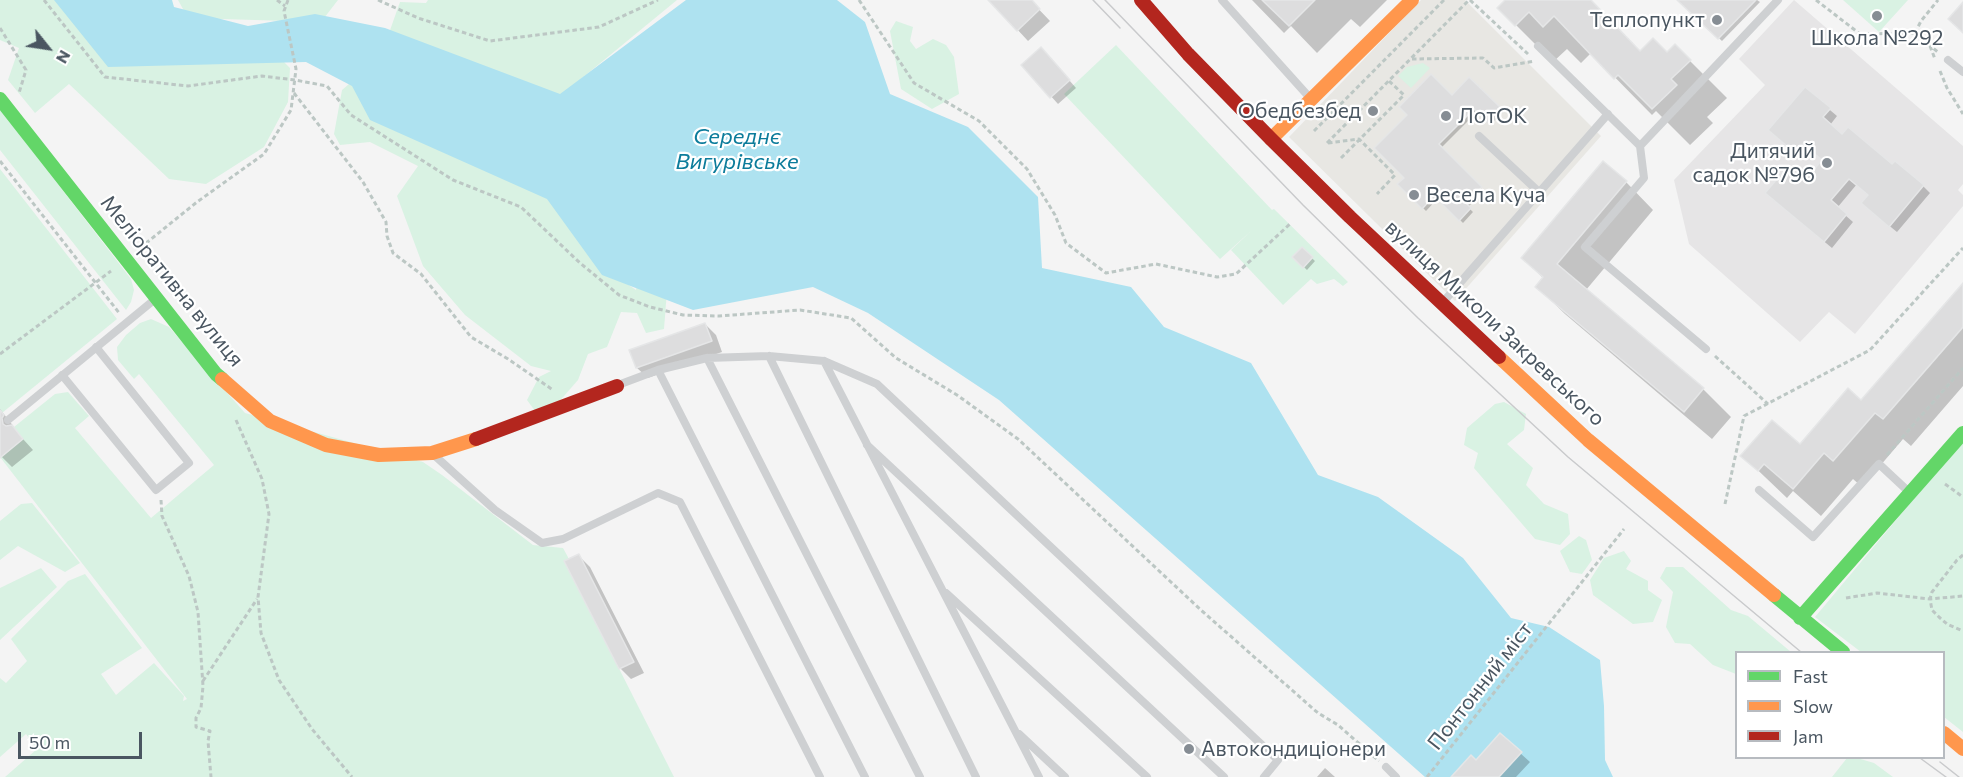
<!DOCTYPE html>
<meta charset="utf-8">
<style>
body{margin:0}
#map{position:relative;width:1963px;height:777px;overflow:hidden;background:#f4f4f4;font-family:Commissioner,sans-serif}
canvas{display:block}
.legend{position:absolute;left:1735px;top:651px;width:210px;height:108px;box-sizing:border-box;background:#fff;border:2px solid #b7bbc0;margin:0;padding:8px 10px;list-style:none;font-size:18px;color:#4a5661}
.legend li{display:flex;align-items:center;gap:12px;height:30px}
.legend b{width:30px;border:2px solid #b7bbc0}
.north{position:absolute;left:18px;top:18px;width:60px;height:60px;-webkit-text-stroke:4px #fff;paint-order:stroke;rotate:120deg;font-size:16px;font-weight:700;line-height:24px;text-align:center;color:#4a5661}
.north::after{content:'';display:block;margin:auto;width:21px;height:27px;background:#4a5661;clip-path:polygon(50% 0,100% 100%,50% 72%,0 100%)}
.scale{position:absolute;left:18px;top:732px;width:124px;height:27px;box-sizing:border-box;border:3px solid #4a5661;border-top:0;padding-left:8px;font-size:18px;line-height:21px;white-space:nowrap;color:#4a5661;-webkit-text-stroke:4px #fff;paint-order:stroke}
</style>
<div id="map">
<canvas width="1963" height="777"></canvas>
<ul class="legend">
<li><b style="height:8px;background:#63d668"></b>Fast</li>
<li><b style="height:8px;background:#ff974d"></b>Slow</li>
<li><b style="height:8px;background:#b3261e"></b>Jam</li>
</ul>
<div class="north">N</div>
<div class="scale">50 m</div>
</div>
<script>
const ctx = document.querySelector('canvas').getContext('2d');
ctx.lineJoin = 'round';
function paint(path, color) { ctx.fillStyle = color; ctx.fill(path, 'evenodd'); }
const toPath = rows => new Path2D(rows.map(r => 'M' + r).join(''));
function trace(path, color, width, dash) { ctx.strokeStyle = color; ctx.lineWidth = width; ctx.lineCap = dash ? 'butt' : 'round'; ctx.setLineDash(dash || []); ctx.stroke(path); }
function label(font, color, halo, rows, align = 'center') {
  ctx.font = font + ' Commissioner,sans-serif'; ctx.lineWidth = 4.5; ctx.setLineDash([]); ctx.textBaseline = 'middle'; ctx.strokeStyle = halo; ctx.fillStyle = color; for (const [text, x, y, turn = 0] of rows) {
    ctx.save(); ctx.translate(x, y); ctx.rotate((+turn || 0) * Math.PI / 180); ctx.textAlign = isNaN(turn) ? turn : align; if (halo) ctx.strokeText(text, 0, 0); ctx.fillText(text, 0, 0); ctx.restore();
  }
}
paint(toPath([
 [1421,0,1465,0,1601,136,1455,301,1289,137]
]), '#e8e7e3');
paint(toPath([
 [1794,0,1963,146,1963,184,1958,190,1963,195,1963,206,1855,334,1829,312,1800,342,1689,244,1674,180,1765,85,1739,59]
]), '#e6e5e6');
paint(toPath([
 [0,0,85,0,281,59,290,68,288,102,264,147,206,184,169,179,69,84,35,113,8,80,19,48,0,40],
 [178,0,338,0,321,22,188,18],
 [428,0,677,0,559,97,389,33,400,2,426,3],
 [1843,0,1908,0,1879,32],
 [896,21,913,27,910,41,916,49,933,39,946,45,954,57,959,94,932,109,901,89,890,31],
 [1116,45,1272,210,1274,209,1348,282,1343,286,1334,279,1317,284,1311,279,1283,305,1231,250,1251,231,1220,259,1064,94],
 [1423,63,1430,68,1411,88,1398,76,1407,67],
 [356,78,512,150,616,276,636,290,640,268,668,278,664,329,646,333,637,313,621,312,607,347,588,354,578,380,557,404,535,411,527,400,539,377,551,371,531,366,465,315,423,266,397,196,418,166,370,142,340,145,334,134,342,90],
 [0,109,131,279,134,290,131,302,126,310,0,150],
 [0,169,117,319,2,413,0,410],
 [151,319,169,327,245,413,423,462,442,475,533,545,563,548,569,559,565,562,674,777,5,777,37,749,26,734,0,757,0,678,6,683,27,661,11,639,68,581,85,574,142,648,101,674,116,695,154,663,184,696,183,701,187,699,0,457,23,439,14,427,55,394,68,392,89,416,75,428,151,518,214,465,139,374,134,379,118,360,117,347,126,335,140,323],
 [1504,402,1526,414,1524,430,1507,444,1533,468,1526,485,1544,504,1568,514,1570,534,1560,545,1535,539,1474,468,1478,453,1464,445,1467,428,1495,404],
 [1963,440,1963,732,1944,717,1944,652,1861,652,1815,617],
 [32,503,80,563,65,572,18,546,0,560,0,521,21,504],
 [1579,536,1586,540,1592,560,1582,574,1570,572,1560,551],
 [1624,551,1631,561,1626,569,1648,581,1648,590,1662,600,1653,622,1633,624,1593,595,1590,580,1604,558],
 [1666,567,1683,567,1731,610,1748,616,1791,652,1736,652,1736,674,1713,665,1690,644,1675,643,1666,627,1673,592,1660,578],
 [41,568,57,587,0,640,0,588],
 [1847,758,1857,758,1874,763,1893,777,1832,777]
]), '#d9f2e3');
paint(toPath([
 [54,0,172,0,174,7,248,26,315,14,385,28,560,94,686,0,837,0,865,22,890,94,968,127,1038,197,1042,268,1131,287,1164,327,1251,363,1318,475,1378,497,1463,558,1511,618,1549,627,1600,660,1604,706,1605,760,1613,777,1425,777,999,400,868,313,813,287,693,310,602,275,547,199,370,120,352,86,306,62,108,67]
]), '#aee2f0');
paint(toPath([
 [990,0,1030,0,1050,21,1028,41],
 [1252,0,1387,0,1360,27,1351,19,1317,53,1291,26,1284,33],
 [1507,0,1589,0,1640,52,1667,54,1675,46,1727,98,1707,117,1713,123,1690,145,1656,111,1652,115,1591,53,1581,63,1567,49,1553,62,1499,8],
 [1679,0,1757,0,1760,2,1722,41],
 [1048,56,1076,88,1058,104,1023,65],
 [1469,79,1503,112,1491,124,1478,111,1441,148,1484,191,1468,207,1473,212,1463,223,1438,198,1426,211,1399,184,1406,178,1452,97],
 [1805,89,1837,116,1830,125,1843,136,1923,186,1930,193,1897,232,1870,210,1870,196,1857,184,1837,208,1853,222,1832,248,1774,200,1805,182,1823,160,1811,150,1803,159,1777,137],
 [1626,182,1653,210,1586,290,1703,389,1731,417,1712,439,1565,314,1537,287,1544,279,1523,258],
 [1302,249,1315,261,1307,270,1294,257],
 [1963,285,1963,386,1911,446,1903,439,1862,487,1853,479,1821,516,1793,491,1787,498,1743,456,1800,446,1862,402],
 [705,324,716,335,722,352,648,378,637,368],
 [0,409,14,427,13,428,33,450,12,467,0,455],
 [579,556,590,567,644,673,631,679,621,669,566,562],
 [1520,753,1530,762,1516,777,1453,777,1477,762],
 [1325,768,1335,777,1317,777]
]), '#0003');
const building = toPath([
 [988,0,1032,0,1040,9,1017,31,988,0],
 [1262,0,1315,0,1289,26,1262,0],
 [1505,0,1591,0,1640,51,1653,38,1667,52,1675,44,1691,60,1671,79,1677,85,1652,109,1618,75,1614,79,1554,16,1543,27,1529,12,1515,26,1497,8,1505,0],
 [1677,0,1756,0,1718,39,1677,0],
 [1963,2,1963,33,1948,19,1963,2],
 [1041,47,1070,80,1050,98,1021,65,1041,47],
 [1431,74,1452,95,1469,77,1501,108,1487,122,1474,109,1439,144,1482,187,1466,203,1471,208,1459,221,1434,196,1422,209,1397,184,1404,178,1374,148,1407,115,1399,107,1431,74],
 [1805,87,1831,108,1823,117,1842,134,1848,127,1892,164,1895,161,1924,185,1889,227,1861,203,1868,195,1849,179,1831,200,1847,214,1824,242,1765,193,1788,166,1805,180,1822,160,1803,144,1795,153,1768,130,1805,87],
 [1603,161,1627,181,1557,264,1704,388,1684,412,1535,287,1543,277,1521,258,1603,161],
 [1302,247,1313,257,1303,268,1292,257,1302,247],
 [1963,283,1963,327,1883,419,1875,413,1833,461,1824,453,1793,489,1764,464,1758,471,1740,456,1772,420,1800,444,1848,388,1861,400,1963,283],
 [705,323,712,341,636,368,629,350,705,323],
 [0,410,4,415,2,418,3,424,6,426,12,425,23,439,0,458,0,410],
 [579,554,634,662,619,669,564,561,579,554],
 [1500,733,1522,752,1499,777,1451,777,1471,755,1476,760,1500,733]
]);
paint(building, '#ddddde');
trace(building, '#e5e6e7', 1.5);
trace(toPath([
 [44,0,105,77,188,86,262,76,295,80,327,86,351,115,453,180,521,207,580,263,619,295,650,307,683,315,719,316,800,310,851,318,896,358,957,395,1018,439,1202,611,1318,713,1338,725,1379,761],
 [277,0,285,6],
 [378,0,418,18,490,41,599,27,658,0],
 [859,0,914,83,979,121,1027,169,1055,215,1066,243,1106,273,1156,264,1217,277,1236,274,1291,223],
 [1470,0,1528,54],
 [1816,0,1860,34,1915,33,1939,53],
 [0,28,26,70,19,93],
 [1915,33,1921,21,1938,0],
 [1930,46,1935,59],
 [1412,59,1483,58,1494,68,1535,61],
 [1940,71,1947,88,1963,114],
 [294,93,363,182,386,222,387,236,393,253,421,274,471,337,508,359,553,390],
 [1314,131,1444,0],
 [1327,143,1469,0],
 [1328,143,1359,139,1395,175,1377,194],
 [1341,158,1404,95,1389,81],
 [0,161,120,314],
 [140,248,197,202,264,154,291,110,296,69,284,11,288,0],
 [0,354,111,271],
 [1715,356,1768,404],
 [236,420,262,479,269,514,258,597,261,633,279,680,312,729,352,777],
 [1887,455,1963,368],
 [1945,484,1963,497],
 [161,500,162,516,189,576,198,612,203,686,201,708,196,718,196,727,210,731,208,741,211,777],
 [1725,504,1744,416,1870,350,1963,248],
 [1963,555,1957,560,1932,592,1930,599,1932,610,1939,617,1947,624,1963,631],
 [1846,598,1877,593,1930,599,1963,596],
 [203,681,257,599],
 [1427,777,1624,529]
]), '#bcc7c4', 3, [4.5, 3]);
trace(toPath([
 [1222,0,1310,98],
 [1538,46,1640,146,1644,178,1585,247,1706,349],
 [1948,60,1963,72],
 [1479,136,1540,193],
 [1640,146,1778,0],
 [1444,301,1608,114],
 [769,356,976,777],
 [707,358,920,777],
 [824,361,1039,777],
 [658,370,865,777],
 [62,375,156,490,189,463,96,347],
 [618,385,658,370,707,358,769,356,824,361,877,384,1278,760,1264,777],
 [8,420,154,300],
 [867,445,1224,777],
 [434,455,495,510,542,543,563,539,658,493,680,502,820,777],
 [1759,490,1813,537,1879,464,1909,492],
 [946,593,1147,777],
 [1019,734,1065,777],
 [1386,767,1396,777]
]), '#ced0d2', 8);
trace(toPath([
 [0,99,216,374,222,379],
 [1774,595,1843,652],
 [1800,618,1963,433]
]), '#63d668', 14);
trace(toPath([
 [1271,139,1412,0],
 [1499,357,1588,440,1774,595],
 [222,379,270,421,326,445,379,455,432,453,476,439],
 [1944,733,1963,749]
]), '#ff974d', 14);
trace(toPath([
 [1141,0,1188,54,1271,139,1350,217,1499,357],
 [476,439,617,386]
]), '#b3261e', 14);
trace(toPath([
 [1093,0,1120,28],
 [1105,0,1303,205,1418,318,1568,457,1801,652],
 [1920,758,1946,777],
 [1940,762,1959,777]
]), '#c9cacc', 1.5);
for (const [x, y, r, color] of [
 [1877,16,6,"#868d94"],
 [1717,20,6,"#868d94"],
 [1373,111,6,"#868d94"],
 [1446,116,6,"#868d94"],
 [1827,163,6,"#868d94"],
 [1414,195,6,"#868d94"],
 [1189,749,6,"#868d94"]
]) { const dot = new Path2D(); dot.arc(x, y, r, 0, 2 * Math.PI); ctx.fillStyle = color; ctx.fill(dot); trace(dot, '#fff', 2); }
label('21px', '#4a5661', '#fff', [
 ["Теплопункт",1705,20],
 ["Школа №292",1877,38,"center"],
 ["Обедбезбед",1361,111],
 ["ЛотОК",1458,116,"left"],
 ["Дитячий",1815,151],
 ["садок №796",1815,175],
 ["Весела Куча",1426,195,"left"],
 ["Автокондиціонери",1201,749,"left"]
], 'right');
label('21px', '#4a5661', '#fff', [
 ["Меліоративна вулиця",172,281,51],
 ["вулиця Миколи Закревського",1495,323,43],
 ["Понтонний міст",1480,686,-52]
]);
label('italic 22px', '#0c7c9b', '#fff', [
 ["Середнє",737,137],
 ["Вигурівське",737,162]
]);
</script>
